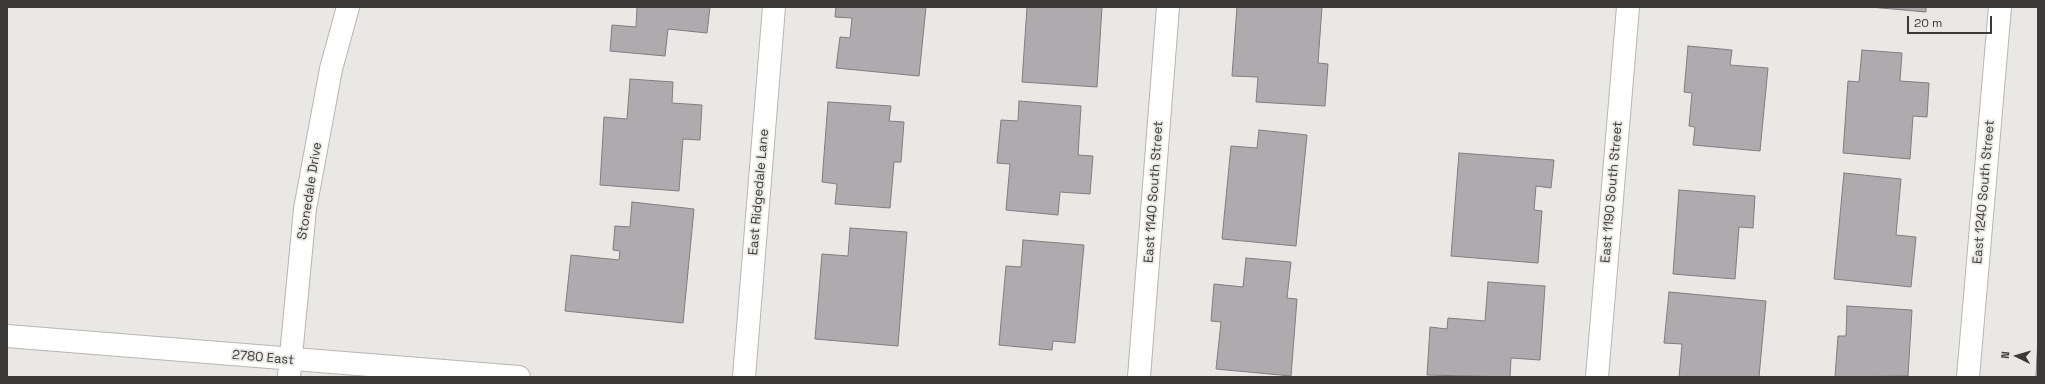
<!DOCTYPE html>
<style>
body{margin:0}
#map{position:relative;width:2045px;height:384px;overflow:hidden;background:#eae8e4;font-family:"Space Grotesk",sans-serif}
canvas{display:block}
.frame{position:absolute;inset:0;border:8px solid #3b3a39;pointer-events:none}
.north{position:absolute;left:1997px;top:336px;width:40px;height:40px;-webkit-text-stroke:3px #eae8e4;paint-order:stroke;rotate:275deg;font-size:11px;font-weight:700;line-height:16px;text-align:center;color:#3b3a39}
.north::after{content:'';display:block;margin:auto;width:14px;height:18px;background:#3b3a39;clip-path:polygon(50% 0,100% 100%,50% 72%,0 100%)}
.scale{position:absolute;left:1907px;top:16px;width:85px;height:18px;box-sizing:border-box;border:2px solid #3b3a39;border-top:0;padding-left:5px;font-size:12px;line-height:14px;white-space:nowrap;color:#3b3a39;-webkit-text-stroke:3px #eae8e4;paint-order:stroke}
</style>
<div id="map">
<canvas width="2045" height="384"></canvas>
<div class="frame"></div>
<div class="north">N</div>
<div class="scale">20 m</div>
</div>
<script>
const ctx = document.querySelector('canvas').getContext('2d');
ctx.lineJoin = 'round';
function paint(path, color) { ctx.fillStyle = color; ctx.fill(path, 'evenodd'); }
const toPath = rows => new Path2D(rows.map(r => 'M' + r).join(''));
function trace(path, color, width, dash) { ctx.strokeStyle = color; ctx.lineWidth = width; ctx.lineCap = dash ? 'butt' : 'round'; ctx.setLineDash(dash || []); ctx.stroke(path); }
function label(font, color, halo, rows, align = 'center') {
  ctx.font = font + ' "Space Grotesk",sans-serif'; ctx.lineWidth = 3.5; ctx.setLineDash([]); ctx.textBaseline = 'middle'; ctx.strokeStyle = halo; ctx.fillStyle = color; for (const [text, x, y, turn = 0] of rows) {
    ctx.save(); ctx.translate(x, y); ctx.rotate((+turn || 0) * Math.PI / 180); ctx.textAlign = isNaN(turn) ? turn : align; if (halo) ctx.strokeText(text, 0, 0); ctx.fillText(text, 0, 0); ctx.restore();
  }
}
const building = toPath([
 [637,7,710,7,707,33,668,29,665,56,610,51,612,25,636,27,637,7],
 [836,7,926,7,919,76,836,68,840,37,850,38,852,18,835,17,836,7],
 [1027,7,1102,7,1097,87,1022,82,1027,7],
 [1237,7,1322,7,1318,63,1328,64,1325,106,1256,102,1258,77,1232,76,1237,7],
 [1870,7,1926,7,1926,12,1870,7],
 [1688,46,1732,50,1730,65,1768,68,1760,151,1693,145,1695,127,1689,126,1692,93,1684,92,1688,46],
 [1862,50,1902,53,1900,81,1929,83,1927,117,1913,116,1910,159,1843,153,1848,81,1859,82,1862,50],
 [630,79,673,82,672,103,702,105,700,140,683,139,679,191,600,185,604,117,627,119,630,79],
 [1019,101,1081,106,1078,155,1093,156,1090,194,1060,192,1058,215,1006,210,1010,164,997,163,1001,120,1018,121,1019,101],
 [828,102,891,106,889,121,904,122,901,162,894,162,890,208,835,204,837,184,822,182,828,102],
 [1259,130,1307,135,1296,246,1222,239,1231,146,1257,148,1259,130],
 [1459,153,1554,160,1551,188,1536,186,1534,210,1542,211,1538,263,1451,256,1459,153],
 [1844,173,1901,179,1896,235,1916,237,1911,287,1834,279,1844,173],
 [1679,190,1755,196,1753,228,1739,227,1735,279,1673,274,1679,190],
 [632,202,694,209,683,323,565,311,571,255,619,260,620,251,613,250,615,226,630,227,632,202],
 [850,228,907,232,898,346,815,339,822,254,848,256,850,228],
 [1023,240,1084,245,1075,343,1053,341,1052,350,999,345,1006,266,1021,267,1023,240],
 [1246,258,1291,262,1287,298,1297,299,1291,376,1216,369,1221,322,1211,321,1214,284,1243,287,1246,258],
 [1488,282,1545,286,1540,360,1511,358,1510,377,1427,375,1430,327,1447,329,1448,318,1485,321,1488,282],
 [1669,292,1766,301,1759,377,1679,377,1682,344,1664,343,1669,292],
 [1847,306,1912,310,1908,376,1835,377,1838,336,1846,336,1847,306],
 [2038,337,2038,377,2036,377,2038,337]
]);
paint(building, '#aeaaad');
trace(building, '#807c7f', 1);
const street = toPath([
 [7,336,519,377],
 [289,377,305,209,331,69,348,7],
 [744,377,774,7],
 [1139,377,1168,7],
 [1597,377,1628,7],
 [1968,377,2000,7]
]);
trace(street, '#b8b5b2', 24);
trace(street, '#fff', 22);
label('13px', '#3b3a39', '#eae8e4', [
 ["Stonedale Drive",310,191,-81],
 ["East Ridgedale Lane",759,192,-85],
 ["East 1140 South Street",1154,192,-86],
 ["East 1190 South Street",1612,192,-85],
 ["East 1240 South Street",1984,192,-85],
 ["2780 East",263,358,5]
]);
</script>
